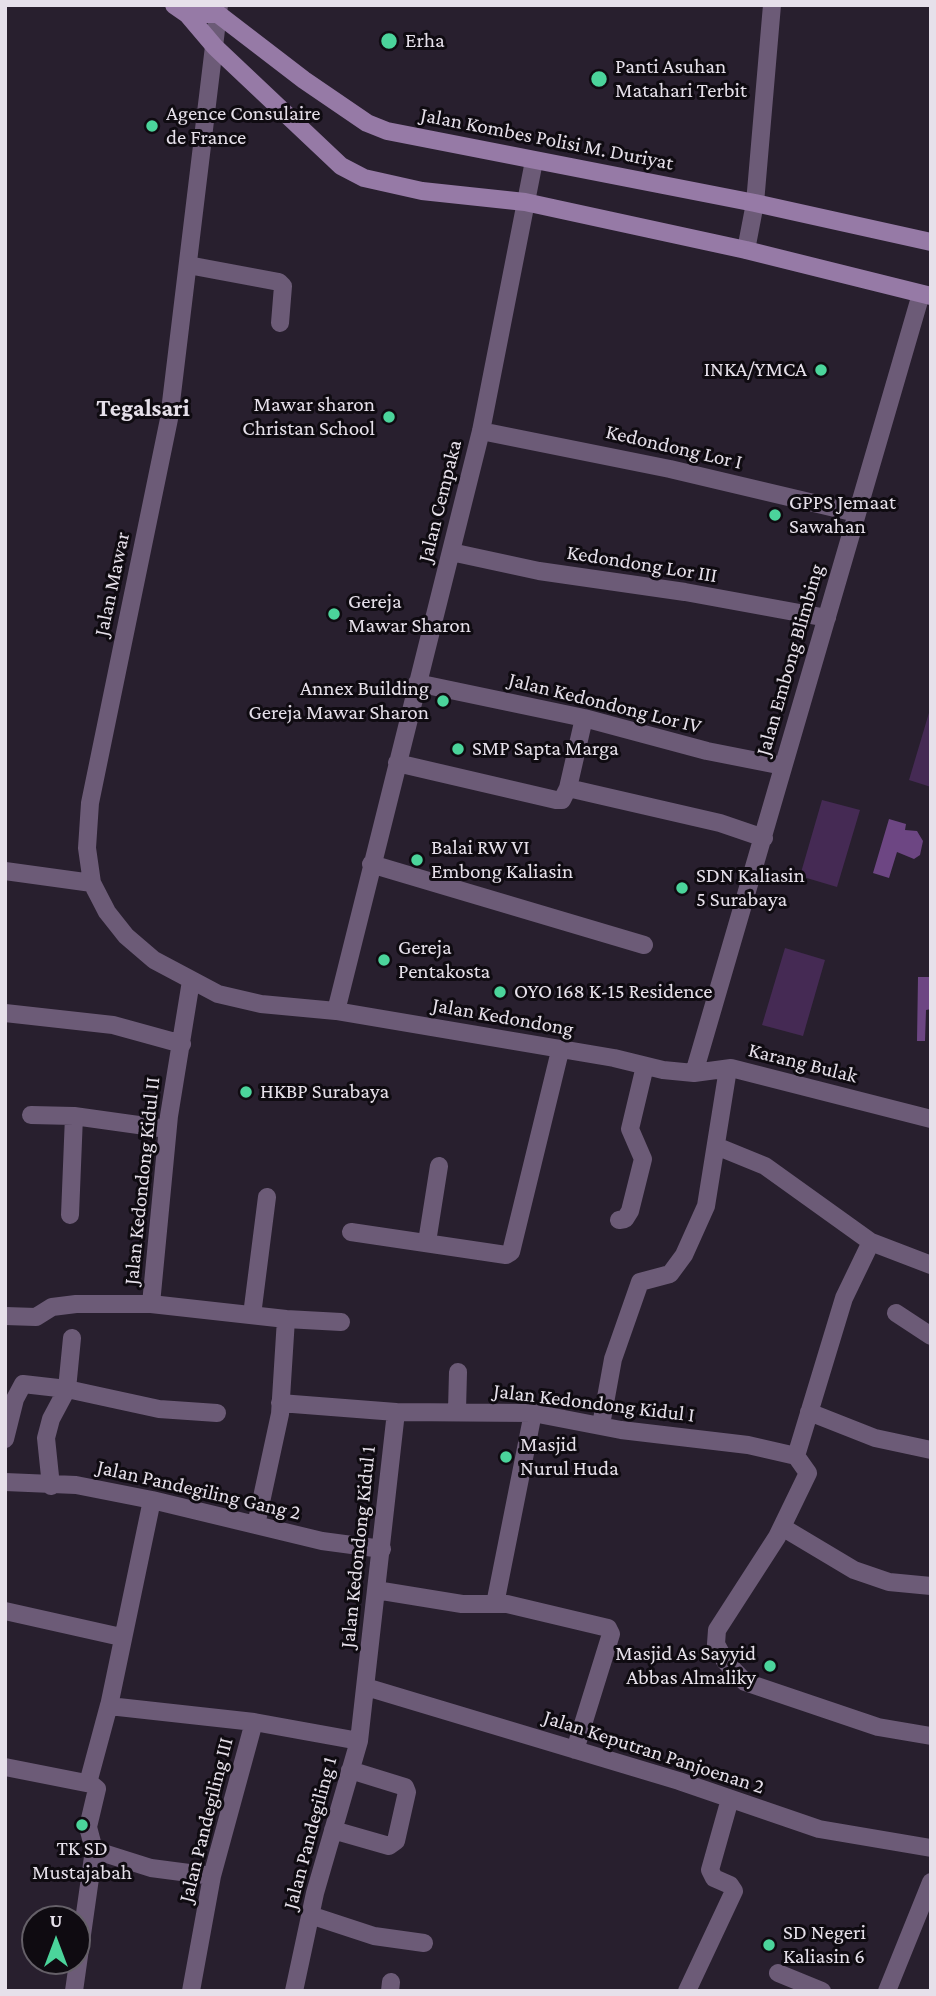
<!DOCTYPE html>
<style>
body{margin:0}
#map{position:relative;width:936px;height:1996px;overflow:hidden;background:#281f2e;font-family:"Crimson Pro",serif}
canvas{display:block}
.frame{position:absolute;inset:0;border:7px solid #e6e0ea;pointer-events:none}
.north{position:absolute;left:21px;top:1905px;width:70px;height:70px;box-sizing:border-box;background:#0f0b11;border:2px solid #656068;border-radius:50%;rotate:0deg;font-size:19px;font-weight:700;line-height:28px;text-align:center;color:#e6e0ea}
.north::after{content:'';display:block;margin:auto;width:24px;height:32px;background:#4bd49b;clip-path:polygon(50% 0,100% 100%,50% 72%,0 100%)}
</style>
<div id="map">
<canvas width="936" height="1996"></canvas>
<div class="frame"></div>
<div class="north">U</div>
</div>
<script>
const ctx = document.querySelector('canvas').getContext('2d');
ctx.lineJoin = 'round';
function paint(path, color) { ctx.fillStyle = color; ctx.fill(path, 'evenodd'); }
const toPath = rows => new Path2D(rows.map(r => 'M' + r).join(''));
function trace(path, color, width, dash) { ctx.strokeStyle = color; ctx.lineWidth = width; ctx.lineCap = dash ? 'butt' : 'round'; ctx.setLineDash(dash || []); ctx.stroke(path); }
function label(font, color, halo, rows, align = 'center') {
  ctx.font = font + ' "Crimson Pro",serif'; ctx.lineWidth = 6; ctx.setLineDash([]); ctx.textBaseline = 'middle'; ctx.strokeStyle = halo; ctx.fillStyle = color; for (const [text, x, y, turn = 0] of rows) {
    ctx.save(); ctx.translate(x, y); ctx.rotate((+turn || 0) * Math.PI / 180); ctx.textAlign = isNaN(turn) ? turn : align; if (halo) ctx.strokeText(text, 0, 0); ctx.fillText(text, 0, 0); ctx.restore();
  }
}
paint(toPath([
 [931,706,931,787,909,780],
 [822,800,860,810,837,887,800,876],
 [785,948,825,960,803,1036,762,1025]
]), '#452a54');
paint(toPath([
 [889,819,906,824,905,830,917,831,923,841,920,855,914,859,897,852,889,878,873,873],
 [918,977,931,977,931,1009,926,1010,925,1041,917,1041]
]), '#6d4683');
trace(toPath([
 [219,5,169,419,90,803,87,848,92,883,107,912,126,936,154,960,218,994,261,1004,336,1011,614,1058,663,1070,694,1073,731,1068,931,1119],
 [746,250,755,203,772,5],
 [188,265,279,282,283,286,280,323],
 [481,431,670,469,856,513],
 [451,552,539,571,685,592,827,618],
 [417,683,584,718,707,751,783,766],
 [397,763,556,800,562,800,568,788,720,823,764,838],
 [568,788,584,718],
 [371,864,644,945],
 [5,871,92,883],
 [336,1011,481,431,534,161],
 [5,1013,113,1025,182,1044],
 [694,1073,921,294],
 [31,1115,74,1116,167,1129],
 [716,1146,765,1166,871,1242,931,1265],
 [70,1215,74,1116],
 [619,1220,625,1219,630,1211,643,1159,630,1129,645,1066],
 [351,1232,506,1255,511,1252,560,1051],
 [427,1242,439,1166],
 [151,1304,169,1116,191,981],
 [896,1313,931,1336],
 [252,1315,267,1197],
 [5,1316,36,1317,52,1307,76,1304,151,1304,286,1319,280,1414,256,1525],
 [286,1319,341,1322],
 [280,1403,396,1412,533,1413,621,1430,748,1445,796,1456,808,1473,777,1537,717,1630,716,1644,725,1661,745,1682,878,1727,931,1736],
 [457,1410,458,1372],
 [809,1412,875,1438,931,1450],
 [601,1425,613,1359,640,1282,670,1274,684,1255,706,1206,727,1075,721,1070],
 [5,1439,15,1399,23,1384,67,1389,159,1409,217,1413],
 [796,1456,844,1298,871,1242],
 [5,1482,76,1485,152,1500,322,1541,382,1549],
 [51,1486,46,1438,51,1419,67,1389,72,1338],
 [152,1500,109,1706,254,1722,359,1741],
 [782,1527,854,1570,889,1582,931,1586],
 [376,1590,462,1604,507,1604,608,1628,611,1634,575,1750],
 [495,1604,533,1413],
 [5,1611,121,1637],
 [366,1687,679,1781,819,1829,931,1848],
 [5,1767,91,1784,97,1789,88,1827,94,1850,74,1991],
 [88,1783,109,1705],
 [333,1830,389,1846,396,1841,407,1792,405,1787,350,1770],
 [94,1850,151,1868,212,1876],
 [310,1915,374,1936,424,1943],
 [778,1973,822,1991],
 [191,1991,212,1876,254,1722],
 [294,1991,315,1893,359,1741,396,1412],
 [390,1991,391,1982],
 [687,1991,734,1891,730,1885,714,1878,710,1870,730,1799],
 [887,1991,931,1882]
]), '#6c5b77', 18);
trace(toPath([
 [174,5,187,14,215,47,341,166,364,178,422,191,525,202,746,250,931,296],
 [187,14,218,14,304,80,367,123,387,131,755,203,931,242]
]), '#967aa6', 18);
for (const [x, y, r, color] of [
 [389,41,9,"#4bd49b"],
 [599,79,9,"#4bd49b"],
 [152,126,7,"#4bd49b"],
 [821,370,7,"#4bd49b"],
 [389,417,7,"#4bd49b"],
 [775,515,7,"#4bd49b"],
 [334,614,7,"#4bd49b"],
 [443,701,7,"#4bd49b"],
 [458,749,7,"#4bd49b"],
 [417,860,7,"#4bd49b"],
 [682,888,7,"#4bd49b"],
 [384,960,7,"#4bd49b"],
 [500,992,7,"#4bd49b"],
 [246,1092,7,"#4bd49b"],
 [506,1457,7,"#4bd49b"],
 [770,1666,7,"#4bd49b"],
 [82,1825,7,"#4bd49b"],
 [769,1945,7,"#4bd49b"]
]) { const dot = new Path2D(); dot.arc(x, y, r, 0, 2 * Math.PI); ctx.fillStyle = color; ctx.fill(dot); trace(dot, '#0f0b11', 2.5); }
label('21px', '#e6e0ea', '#0f0b11', [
 ["Erha",405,41],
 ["Panti Asuhan",615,67],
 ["Matahari Terbit",615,91],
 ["Agence Consulaire",166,114],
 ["de France",166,138],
 ["INKA/YMCA",807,370,"right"],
 ["Mawar sharon",375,405,"right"],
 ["Christan School",375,429,"right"],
 ["GPPS Jemaat",789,503],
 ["Sawahan",789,527],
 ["Gereja",348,602],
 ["Mawar Sharon",348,626],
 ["Annex Building",429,689,"right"],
 ["Gereja Mawar Sharon",429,713,"right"],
 ["SMP Sapta Marga",472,749],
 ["Balai RW VI",431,848],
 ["Embong Kaliasin",431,872],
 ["SDN Kaliasin",696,876],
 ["5 Surabaya",696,900],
 ["Gereja",398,948],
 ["Pentakosta",398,972],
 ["OYO 168 K-15 Residence",514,992],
 ["HKBP Surabaya",260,1092],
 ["Masjid",520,1445],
 ["Nurul Huda",520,1469],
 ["Masjid As Sayyid",756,1654,"right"],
 ["Abbas Almaliky",756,1678,"right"],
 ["TK SD",82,1849,"center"],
 ["Mustajabah",82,1873,"center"],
 ["SD Negeri",783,1933],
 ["Kaliasin 6",783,1957]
], 'left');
label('21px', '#e6e0ea', '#0f0b11', [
 ["Jalan Kombes Polisi M. Duriyat",547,139,11],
 ["Kedondong Lor I",674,447,13],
 ["Jalan Cempaka",440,501,-76],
 ["Kedondong Lor III",642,564,9],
 ["Jalan Mawar",112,584,-78],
 ["Jalan Embong Blimbing",790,660,-74],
 ["Jalan Kedondong Lor IV",605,703,14],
 ["Jalan Kedondong",503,1017,10],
 ["Karang Bulak",803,1063,14],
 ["Jalan Kedondong Kidul II",142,1181,-84],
 ["Jalan Kedondong Kidul I",594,1403,7],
 ["Jalan Pandegiling Gang 2",199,1490,13],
 ["Jalan Kedondong Kidul 1",358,1547,-84],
 ["Jalan Keputran Panjoenan 2",654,1752,18],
 ["Jalan Pandegiling III",206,1820,-76],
 ["Jalan Pandegiling 1",310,1833,-75]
]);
label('bold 24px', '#e6e0ea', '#0f0b11', [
 ["Tegalsari",143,409]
]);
</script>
